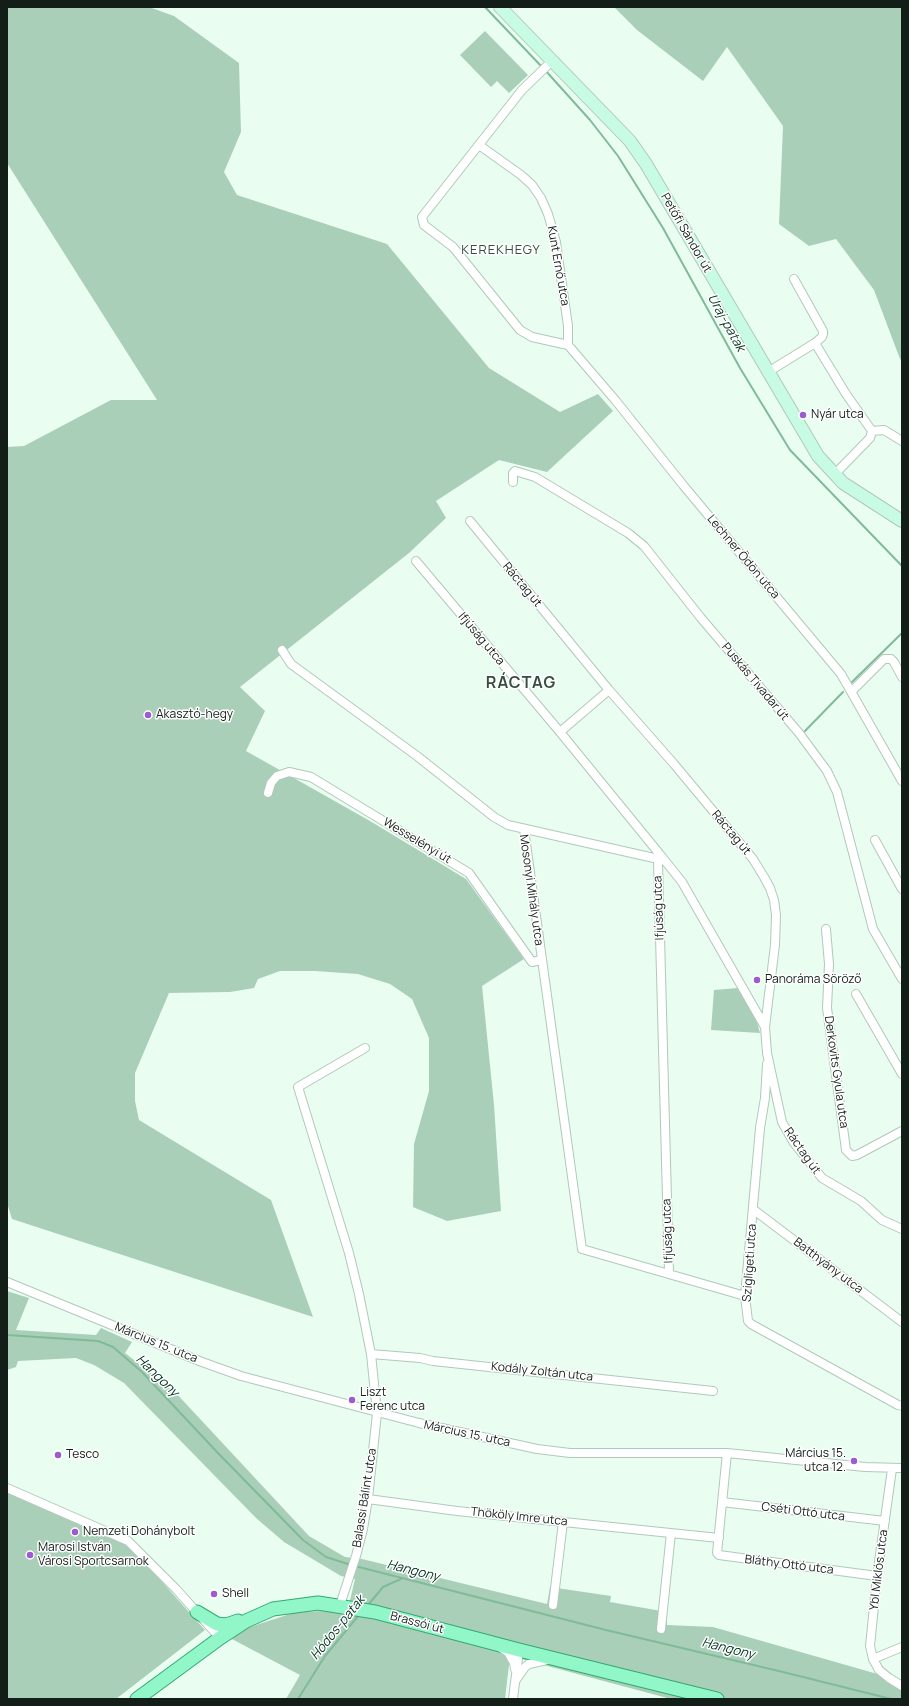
<!DOCTYPE html>
<meta charset="utf-8">
<style>
body{margin:0}
#map{position:relative;width:909px;height:1706px;overflow:hidden;background:#e9fef1;font-family:Manrope,sans-serif}
canvas{display:block}
.frame{position:absolute;inset:0;border:8px solid #141e18;pointer-events:none}
</style>
<div id="map">
<canvas width="909" height="1706"></canvas>
<div class="frame"></div>
</div>
<script>
const ctx = document.querySelector('canvas').getContext('2d');
ctx.lineJoin = 'round';
function paint(path, color) { ctx.fillStyle = color; ctx.fill(path, 'evenodd'); }
const toPath = rows => new Path2D(rows.map(r => 'M' + r).join(''));
function trace(path, color, width, dash) { ctx.strokeStyle = color; ctx.lineWidth = width; ctx.lineCap = dash ? 'butt' : 'round'; ctx.setLineDash(dash || []); ctx.stroke(path); }
function label(font, color, halo, rows, align = 'center') {
  ctx.font = font + ' Manrope,sans-serif'; ctx.lineWidth = 3; ctx.setLineDash([]); ctx.textBaseline = 'middle'; ctx.strokeStyle = halo; ctx.fillStyle = color; for (const [text, x, y, turn = 0] of rows) {
    ctx.save(); ctx.translate(x, y); ctx.rotate((+turn || 0) * Math.PI / 180); ctx.textAlign = isNaN(turn) ? turn : align; if (halo) ctx.strokeText(text, 0, 0); ctx.fillText(text, 0, 0); ctx.restore();
  }
}
paint(toPath([
 [7,7,149,7,174,16,239,63,241,132,224,172,237,195,387,244,489,368,560,412,598,394,613,411,547,472,499,460,436,501,446,518,409,553,240,687,265,711,246,751,370,821,466,879,524,959,482,986,494,1105,501,1211,447,1221,413,1207,414,1144,429,1091,429,1038,412,999,390,984,358,974,315,971,280,971,258,979,254,988,230,992,169,993,135,1073,135,1101,139,1120,271,1200,313,1317,12,1219,7,1203,7,447,24,446,111,400,157,400,7,163],
 [614,7,902,7,902,361,900,359,874,290,836,239,809,246,779,224,783,126,727,47,703,81,637,30],
 [485,31,528,75,509,93,497,81,491,87,460,55],
 [738,988,757,1022,760,1033,711,1030,714,990],
 [7,1291,29,1298,16,1330,96,1335,101,1328,132,1342,125,1353,175,1392,309,1536,345,1557,362,1559,547,1604,550,1587,611,1596,610,1602,667,1612,667,1625,713,1627,902,1681,902,1699,671,1699,510,1656,505,1699,286,1699,300,1675,230,1638,250,1627,293,1613,319,1611,347,1613,355,1579,341,1576,284,1542,256,1518,124,1383,94,1365,76,1358,18,1361,16,1367,7,1370],
 [7,1492,121,1540,130,1546,205,1630,116,1699,7,1699]
]), '#aacfb8');
trace(toPath([
 [485,7,542,67],
 [545,70,590,120,618,156,663,228,740,368,790,450,902,566],
 [852,682,902,633],
 [805,731,843,692],
 [7,1335,98,1341,113,1347,142,1372,216,1451,303,1540,326,1557,351,1565],
 [355,1566,606,1630,783,1672,891,1699],
 [368,1605,383,1587,401,1579],
 [298,1699,325,1656,359,1615]
]), '#80bb99', 2);
const street = toPath([
 [552,61,522,90,422,217,424,225,453,247,520,330,532,337,568,345],
 [479,145,521,175,532,185,541,198,548,214,556,242,568,326,568,345],
 [815,343,846,394,872,431,870,438,834,475],
 [568,345,616,401,683,485,841,674,902,781],
 [768,372,815,343,822,337,823,334,823,331,794,279],
 [872,431,884,430,902,441],
 [513,482,513,473,515,471,535,477,628,533,644,546,701,618,799,733,827,771,837,792,873,929,902,979],
 [470,521,609,690,674,764,753,859,764,877,770,888,774,900,776,915,775,945,765,1027,767,1053,782,1122,794,1143,822,1178,861,1201,882,1220,902,1229],
 [416,561,560,732,662,857,658,862,669,1273],
 [282,650,291,664,417,756,494,817,508,825,654,858,662,857,682,882,765,1027],
 [852,691,884,659,891,659,894,662,902,677],
 [560,732,609,690],
 [268,793,271,783,277,776,289,772,311,777,469,873,532,962,541,960],
 [524,829,582,1249,745,1296],
 [875,840,902,889],
 [826,929,829,964,827,1008,846,1150,852,1156,857,1155,902,1131],
 [856,994,902,1074],
 [767,1064,765,1098,760,1128,745,1296,748,1321,751,1324,898,1405,902,1406],
 [754,1210,902,1322],
 [7,1282,202,1362,241,1376,419,1423,537,1449,570,1453,727,1453,865,1467,902,1468],
 [371,1354,420,1358,433,1361,713,1391],
 [727,1453,717,1553,719,1555,877,1576],
 [892,1469,877,1576,870,1646,873,1659,879,1670,889,1678,902,1686],
 [7,1488,128,1541,176,1589,220,1638],
 [368,1499,457,1511,719,1538],
 [722,1502,885,1521],
 [340,1605,356,1556,363,1529,368,1499,377,1413,371,1354,359,1294,349,1253,298,1087,365,1048],
 [553,1605,563,1522],
 [661,1629,671,1533],
 [501,1648,508,1652,514,1663,515,1669],
 [873,1659,902,1647],
 [516,1680,525,1667,529,1664,547,1660],
 [513,1699,519,1650]
]);
const secondary = toPath([
 [500,7,630,141,646,164,818,456,843,483,902,521]
]);
const primary = toPath([
 [197,1612,217,1624,226,1625,238,1621],
 [137,1699,220,1638,246,1621,273,1609,318,1603,375,1612,519,1650,717,1699]
]);
trace(street, '#b0c9ba', 10);
trace(secondary, '#b0c9ba', 14);
trace(primary, '#35a872', 15);
trace(street, '#fff', 8);
trace(secondary, '#c8fbe3', 12);
trace(primary, '#91f7c8', 13);
for (const [x, y, r, color] of [
 [803,415,4,"#9e5bd0"],
 [148,715,4,"#9e5bd0"],
 [757,980,4,"#9e5bd0"],
 [352,1400,4,"#9e5bd0"],
 [58,1455,4,"#9e5bd0"],
 [854,1461,4,"#9e5bd0"],
 [75,1532,4,"#9e5bd0"],
 [30,1555,4,"#9e5bd0"],
 [214,1594,4,"#9e5bd0"]
]) { const dot = new Path2D(); dot.arc(x, y, r, 0, 2 * Math.PI); ctx.fillStyle = color; ctx.fill(dot); trace(dot, '#fff', 1.5); }
label('12px', '#141e18', '#fff', [
 ["Petőfi Sándor út",686,233,60],
 ["Kunt Ernő utca",558,266,80],
 ["Lechner Ödön utca",743,557,50],
 ["Ráctag út",522,585,50],
 ["Ifjúság utca",481,639,50],
 ["Puskás Tivadar út",755,682,50],
 ["Ráctag út",731,833,50],
 ["Wesselényi út",417,841,31],
 ["Mosonyi Mihály utca",531,890,82],
 ["Ifjúság utca",659,908,-92],
 ["Derkovits Gyula utca",836,1072,82],
 ["Ráctag út",802,1151,55],
 ["Ifjúság utca",668,1231,-92],
 ["Szigligeti utca",750,1263,-86],
 ["Batthyány utca",828,1266,37],
 ["Március 15. utca",156,1343,22],
 ["Kodály Zoltán utca",542,1372,6],
 ["Március 15. utca",467,1434,12],
 ["Balassi Bálint utca",365,1498,-81],
 ["Cséti Ottó utca",803,1512,7],
 ["Thököly Imre utca",519,1517,6],
 ["Bláthy Ottó utca",789,1565,7],
 ["Ybl Miklós utca",879,1570,-83],
 ["Brassói út",417,1623,15]
]);
label('12px', '#141e18', '#fff', [
 ["Nyár utca",811,415],
 ["Akasztó-hegy",156,715],
 ["Panoráma Söröző",765,980],
 ["Liszt",360,1393],
 ["Ferenc utca",360,1407],
 ["Március 15.",846,1454,"right"],
 ["utca 12.",846,1468,"right"],
 ["Tesco",66,1455],
 ["Nemzeti Dohánybolt",83,1532],
 ["Marosi István",38,1548],
 ["Városi Sportcsarnok",38,1562],
 ["Shell",222,1594]
], 'left');
ctx.letterSpacing = '1px';
label('13px', '#374d40', '#fff', [
 ["KEREKHEGY",501,250]
]);
ctx.letterSpacing = '0px';
label('italic 13px', '#00331d', '#fff', [
 ["Uraj-patak",726,323,61],
 ["Hangony",157,1376,44],
 ["Hangony",413,1571,14],
 ["Hódos-patak",338,1628,-51],
 ["Hangony",728,1649,14]
]);
ctx.letterSpacing = '1px';
label('bold 16px', '#374d40', '#fff', [
 ["RÁCTAG",521,684]
]);
ctx.letterSpacing = '0px';
</script>
